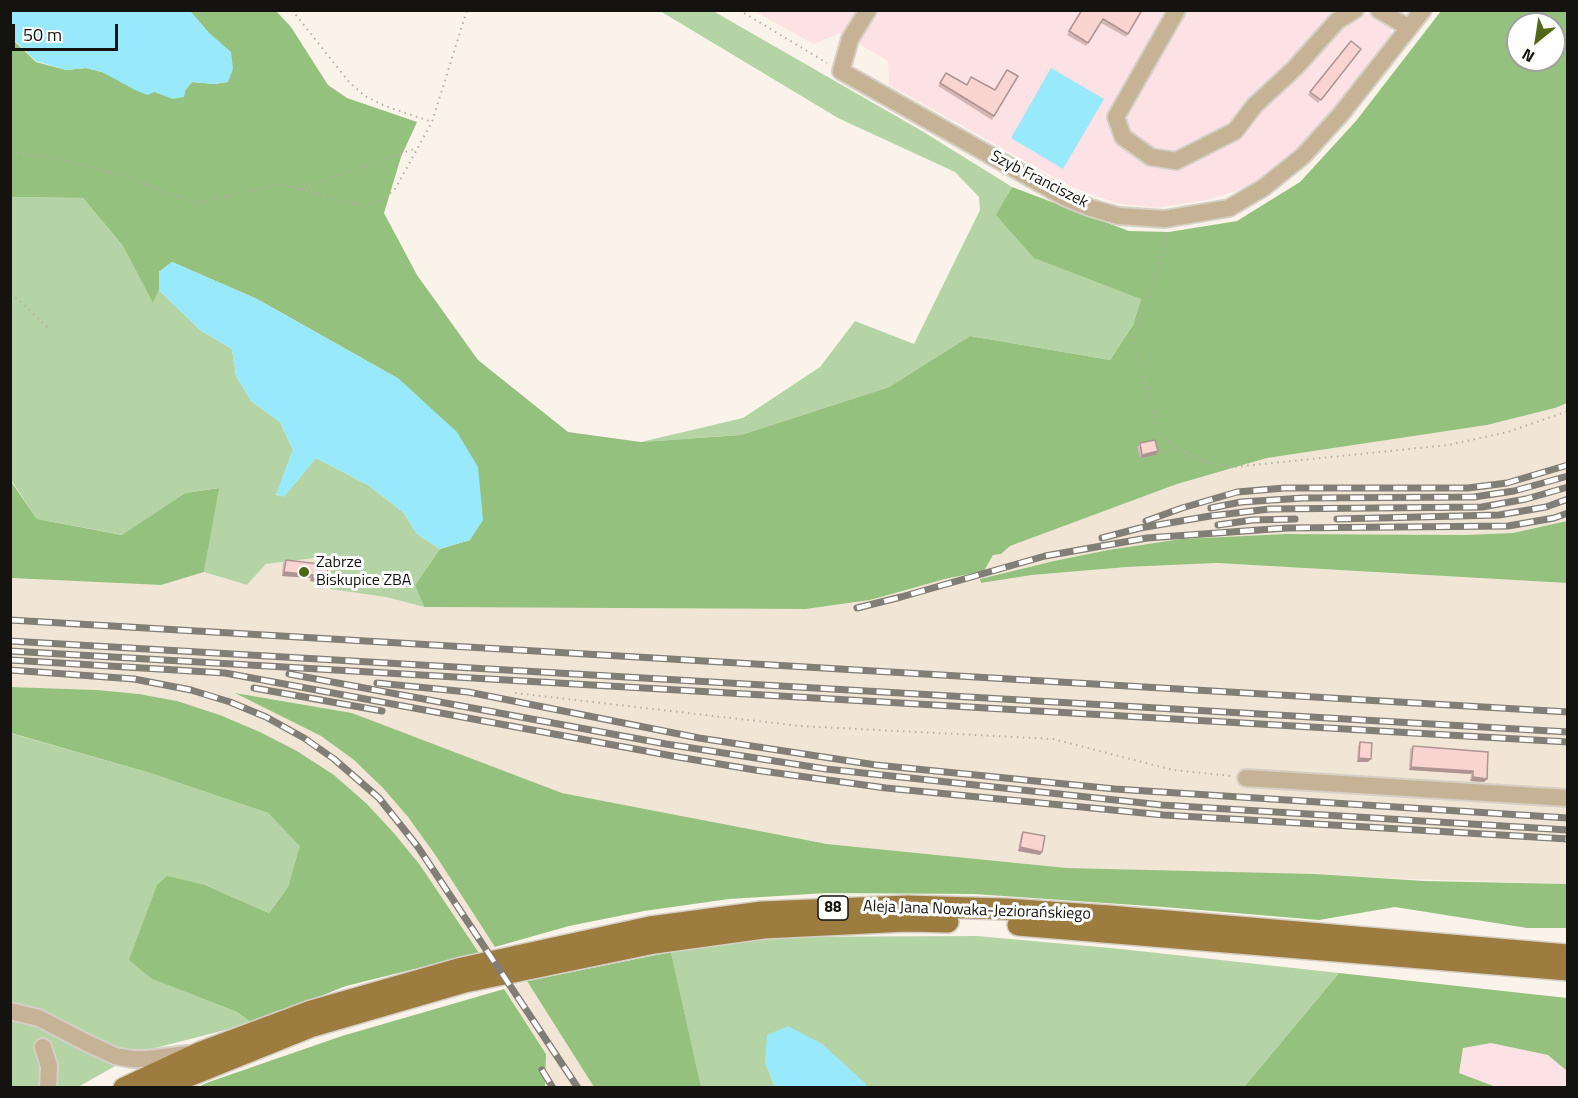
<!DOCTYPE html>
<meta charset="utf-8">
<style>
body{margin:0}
#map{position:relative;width:1578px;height:1098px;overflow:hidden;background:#faf3e9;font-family:"Titillium Web",sans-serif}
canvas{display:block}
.frame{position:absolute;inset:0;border:12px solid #151310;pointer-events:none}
.north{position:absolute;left:1506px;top:12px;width:60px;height:60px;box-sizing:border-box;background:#fff;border:2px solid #a1a19f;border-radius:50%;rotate:210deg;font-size:16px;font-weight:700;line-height:24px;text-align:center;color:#151310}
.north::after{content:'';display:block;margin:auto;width:21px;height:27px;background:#506715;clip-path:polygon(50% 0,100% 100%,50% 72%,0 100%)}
.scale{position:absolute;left:12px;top:24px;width:106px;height:27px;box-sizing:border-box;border:3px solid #151310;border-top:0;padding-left:8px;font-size:18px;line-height:21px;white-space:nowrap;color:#151310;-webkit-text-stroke:4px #fff;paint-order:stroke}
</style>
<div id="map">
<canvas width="1578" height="1098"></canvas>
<div class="frame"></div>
<div class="north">N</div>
<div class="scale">50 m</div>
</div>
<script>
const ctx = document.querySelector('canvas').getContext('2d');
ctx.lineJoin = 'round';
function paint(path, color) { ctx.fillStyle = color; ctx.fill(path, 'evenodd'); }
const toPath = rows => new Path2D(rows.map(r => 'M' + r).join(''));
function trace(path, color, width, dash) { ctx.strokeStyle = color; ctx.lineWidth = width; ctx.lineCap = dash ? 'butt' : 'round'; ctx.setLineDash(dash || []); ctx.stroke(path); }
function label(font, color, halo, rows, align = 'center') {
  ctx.font = font + ' "Titillium Web",sans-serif'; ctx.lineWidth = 6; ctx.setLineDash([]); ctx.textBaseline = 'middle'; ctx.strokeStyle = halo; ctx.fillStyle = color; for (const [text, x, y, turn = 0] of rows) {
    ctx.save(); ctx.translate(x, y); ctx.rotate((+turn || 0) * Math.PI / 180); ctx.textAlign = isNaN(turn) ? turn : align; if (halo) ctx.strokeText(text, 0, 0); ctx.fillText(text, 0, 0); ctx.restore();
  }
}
paint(toPath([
 [1567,403,1567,521,1513,533,1465,535,1286,534,1181,539,1108,550,1054,561,981,580,982,583,1032,575,1127,567,1217,563,1567,583,1567,884,1067,868,827,844,562,793,352,713,237,693,321,736,354,760,383,788,408,817,436,856,495,947,479,953,420,865,393,832,367,804,334,775,297,751,260,732,220,715,176,701,139,694,97,690,11,687,11,578,161,585,204,572,247,585,266,564,323,557,331,567,386,597,424,607,806,609,870,600,945,579,984,571,993,555,1001,554,1010,546,1177,484,1267,458,1487,425,1555,408],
 [527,981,594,1087,545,1087,546,1054,504,989]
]), '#f1e6d6');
paint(toPath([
 [754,11,1414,11,1412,13,1400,12,1389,26,1393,38,1299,150,1255,185,1207,200,1155,208,1115,203,1070,186,889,85,888,61,840,33,814,44],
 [1567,1034,1567,1087,1352,1088,1384,1054]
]), '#fde2e5');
paint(toPath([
 [660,11,713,11,922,131,1012,187,997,215,1141,299,1133,325,1110,360,970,336,889,387,741,435,641,442,743,418,820,367,855,321,914,344,980,210,979,197,955,172,838,118],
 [10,197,83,198,123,246,153,302,159,290,200,330,232,349,236,376,251,401,280,422,293,450,276,495,284,496,316,458,368,485,404,513,417,534,440,549,415,585,424,607,386,597,330,589,331,567,323,557,266,564,247,585,204,572,218,488,185,493,123,535,37,519,11,480],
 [10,733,150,773,268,813,301,846,288,887,269,913,205,885,152,979,237,1012,252,1023,140,1052,78,1087,11,1087],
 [977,936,1121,949,1339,973,1244,1087,866,1087,866,1084,765,1062,775,1087,701,1088,671,952,776,937]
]), '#b5d4a6');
paint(toPath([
 [190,11,276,11,291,27,328,85,347,98,417,122,401,157,384,213,417,275,478,360,568,432,641,442,741,435,889,387,970,336,1110,360,1133,325,1141,299,1034,258,996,215,1012,187,1129,231,1169,232,1237,221,1300,182,1356,121,1441,11,1567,11,1567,403,1555,408,1487,425,1267,458,1177,484,1010,546,1001,554,993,555,984,571,945,579,870,600,806,609,424,607,415,585,440,549,470,540,399,379,257,299,172,262,159,272,159,290,153,303,123,246,83,198,11,197,10,37,36,62,66,70,86,68,102,72,154,92,186,89,192,82,214,84,227,82,208,32],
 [1518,24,1554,24,1554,60,1518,60],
 [10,480,37,519,122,535,185,493,219,488,204,572,161,585,11,578],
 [1567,521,1567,583,1217,563,1127,567,1032,575,981,583,980,579,1054,561,1108,550,1181,539,1286,534,1465,535,1513,533],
 [11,687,97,690,139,694,177,701,220,715,260,732,297,751,334,775,367,804,393,832,420,865,479,953,346,986,252,1023,237,1012,152,979,129,960,157,885,167,876,205,885,269,913,288,887,300,846,268,813,150,773,11,733],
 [235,693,352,713,562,793,827,844,1067,868,1314,874,1424,881,1567,884,1567,928,1527,928,1395,907,1319,920,1164,907,974,894,827,893,729,899,644,911,569,926,495,947,436,856,408,817,383,788,354,760,321,736],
 [671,952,701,1087,594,1087,527,981],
 [1339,973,1567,998,1567,1071,1548,1055,1491,1043,1463,1048,1459,1073,1496,1087,1244,1087],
 [504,989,546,1054,545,1087,198,1087,209,1082,342,1036]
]), '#95c17e');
paint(toPath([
 [10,11,190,11,208,32,231,52,233,69,228,82,214,84,192,82,186,89,184,97,173,99,154,92,148,95,137,91,102,72,86,68,66,70,36,61,11,37],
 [1051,68,1104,99,1063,169,1011,138],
 [172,262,257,299,399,379,457,432,478,467,483,520,470,540,440,549,417,534,404,513,368,485,316,458,284,497,276,494,293,450,280,422,251,401,236,376,232,349,200,330,159,290,159,272],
 [788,1026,822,1044,866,1084,866,1087,775,1087,765,1062,767,1035]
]), '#98e9fc');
const minor = toPath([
 [868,10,850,39,841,71,1064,197,1091,208,1119,216,1165,219,1229,208,1263,188,1303,156,1341,114,1423,10],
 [1177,10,1116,117,1123,137,1151,157,1176,161,1235,131,1255,105,1295,68,1337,21,1355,10],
 [1379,10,1409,28],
 [1246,778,1568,798],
 [10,1011,39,1018,85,1042,115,1056,132,1059,148,1059,188,1054],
 [43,1047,49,1066,48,1088]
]);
const major = toPath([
 [1018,925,1568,970],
 [124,1088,201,1052,311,1011,458,969,650,927,762,912,907,906,1006,909,1109,916,1568,955],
 [159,1088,310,1027,465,982,654,943,763,928,907,921,948,922]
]);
trace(minor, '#d5cfc6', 20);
trace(major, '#d5cfc6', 24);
trace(toPath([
 [292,10,349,82,365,96,385,106,432,122],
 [739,10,827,63],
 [10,152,59,159,120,175,197,203,279,184,364,206,381,201,395,189,432,122,467,10],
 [298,189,417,148],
 [1166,233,1162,257,1133,338,1159,431,1178,449,1203,462,1233,467,1448,445,1508,432,1568,411],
 [10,295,18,299,49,329],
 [515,693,800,726,1053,739,1173,770,1232,776]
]), '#b4afa7', 2, [1.5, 4.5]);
trace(minor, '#c6b395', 16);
trace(major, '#9d7c40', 21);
const rail = toPath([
 [1211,508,1241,502,1304,498,1474,497,1514,491,1568,476],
 [1337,519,1499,515,1546,507,1568,499],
 [1146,521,1182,508,1237,492,1285,488,1468,488,1507,483,1568,465],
 [1218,525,1252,520,1295,519],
 [1102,538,1140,528,1210,516,1270,509,1482,507,1526,499,1568,487],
 [857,608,901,597,1045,556,1147,538,1287,528,1508,526,1554,518,1568,513],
 [10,620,1568,712],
 [10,641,1568,732],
 [10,651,1568,742],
 [10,660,225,673,678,757,755,770,886,788,1164,815,1568,839],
 [10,670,134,679,191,690,230,702,266,717,304,738,334,759,379,798,418,847,578,1088],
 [289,674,666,744,826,769,1162,805,1568,830],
 [377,683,468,692,699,738,876,765,1115,789,1568,818],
 [254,688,382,711],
 [542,1070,553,1088]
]);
trace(rail, '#817d77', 7);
trace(rail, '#fff', 4.5, [14]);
paint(toPath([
 [1081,10,1142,10,1126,37,1101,23,1086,46,1067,35],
 [1351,41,1361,49,1318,103,1308,95],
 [946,73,966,85,995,90,1018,76,992,120,938,86],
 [1140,443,1158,451,1156,455,1140,458,1137,447],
 [286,560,327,579,324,583,310,581,310,578,282,576,283,563],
 [1360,742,1368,762,1357,762,1358,746],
 [1413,746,1488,752,1487,779,1484,782,1470,781,1471,774,1409,770,1410,749],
 [1023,832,1042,852,1040,855,1018,851,1021,835]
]), '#d6b6b4');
paint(toPath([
 [1158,451,1156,455,1140,458,1142,455],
 [284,572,313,575,310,578,282,576],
 [312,578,327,579,324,583,310,581],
 [1359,758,1371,759,1368,762,1357,762],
 [1411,767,1473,771,1471,774,1409,770],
 [1473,777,1487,779,1484,782,1470,781],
 [1020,847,1042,852,1040,855,1018,851]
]), '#ae9492');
const building = toPath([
 [1082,10,1142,10,1128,34,1103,19,1088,43,1069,31,1082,10],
 [1351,41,1361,49,1321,100,1310,92,1351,41],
 [1007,70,1018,76,994,116,940,83,946,73,967,85,971,77,995,90,1007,70],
 [1155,440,1158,451,1142,455,1140,443,1155,440],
 [286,560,328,565,327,579,312,578,313,575,284,572,286,560],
 [1360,742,1372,743,1371,759,1359,758,1360,742],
 [1413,746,1488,752,1487,779,1473,777,1473,771,1411,767,1413,746],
 [1023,832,1045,836,1042,852,1020,847,1023,832]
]);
paint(building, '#f9d4d1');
trace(building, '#ae9492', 1.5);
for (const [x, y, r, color] of [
 [304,572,6,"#506715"]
]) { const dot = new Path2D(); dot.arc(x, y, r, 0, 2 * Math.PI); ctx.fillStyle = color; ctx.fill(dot); trace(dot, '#fff', 2); }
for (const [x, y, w] of [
 [833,908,30]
]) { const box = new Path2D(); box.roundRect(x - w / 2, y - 12, w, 24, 4.5); ctx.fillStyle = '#fff'; ctx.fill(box); trace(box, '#151310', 1.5); }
label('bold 15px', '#151310', null, [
 ["88",833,908]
]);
label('16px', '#151310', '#fff', [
 ["Szyb Franciszek",1039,180,27],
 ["Aleja Jana Nowaka-Jeziorańskiego",977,911,2]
]);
label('16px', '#151310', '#fff', [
 ["Zabrze",316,563],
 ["Biskupice ZBA",316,581]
], 'left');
</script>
